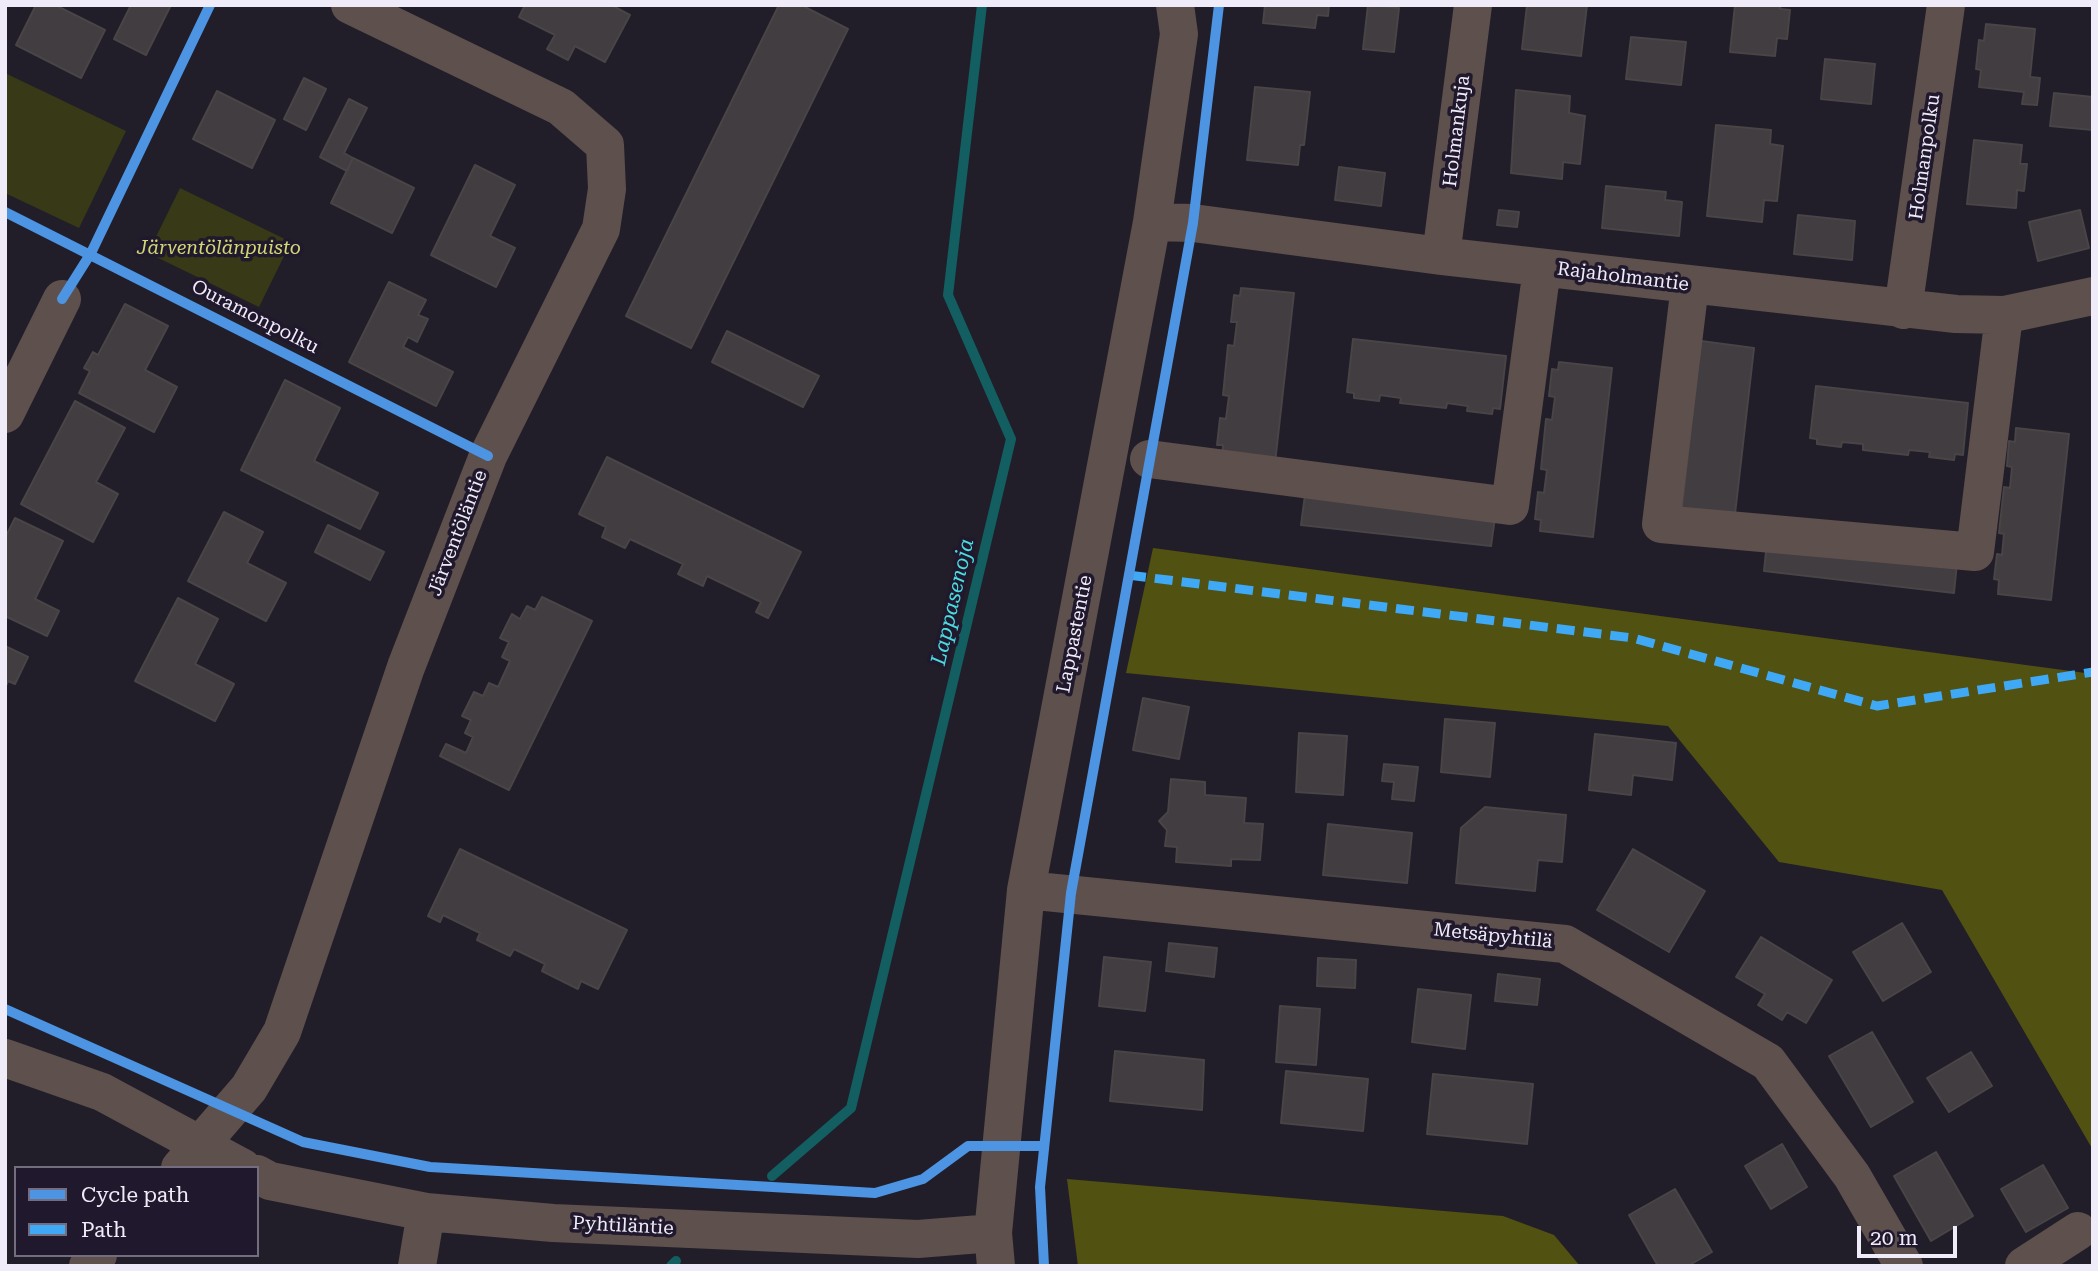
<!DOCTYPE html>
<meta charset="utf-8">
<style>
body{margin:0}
#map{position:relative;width:2098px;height:1271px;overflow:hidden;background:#211e29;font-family:"Roboto Serif",serif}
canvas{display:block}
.frame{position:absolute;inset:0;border:7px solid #f0ebf9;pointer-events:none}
.legend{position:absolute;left:14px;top:1166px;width:245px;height:91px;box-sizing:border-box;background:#20192d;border:2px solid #736d7f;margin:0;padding:9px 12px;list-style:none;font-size:21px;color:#f0ebf9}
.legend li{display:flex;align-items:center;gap:14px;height:35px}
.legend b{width:35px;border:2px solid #736d7f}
.scale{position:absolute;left:1857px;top:1226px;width:100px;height:32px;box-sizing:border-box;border:4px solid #f0ebf9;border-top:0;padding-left:9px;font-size:21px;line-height:24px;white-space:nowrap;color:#f0ebf9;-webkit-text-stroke:5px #20192d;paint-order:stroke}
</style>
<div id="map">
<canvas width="2098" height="1271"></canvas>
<div class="frame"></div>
<ul class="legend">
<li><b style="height:9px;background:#4d94e3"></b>Cycle path</li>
<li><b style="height:9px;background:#3fa9f5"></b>Path</li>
</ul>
<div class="scale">20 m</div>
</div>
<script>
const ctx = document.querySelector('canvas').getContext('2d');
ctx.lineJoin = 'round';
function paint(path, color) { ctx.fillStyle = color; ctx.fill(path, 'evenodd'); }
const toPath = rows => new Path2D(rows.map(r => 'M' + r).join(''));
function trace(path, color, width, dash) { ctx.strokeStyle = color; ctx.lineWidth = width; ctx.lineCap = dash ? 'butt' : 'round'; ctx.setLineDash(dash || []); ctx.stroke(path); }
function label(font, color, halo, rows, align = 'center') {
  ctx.font = font + ' "Roboto Serif",serif'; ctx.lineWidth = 7; ctx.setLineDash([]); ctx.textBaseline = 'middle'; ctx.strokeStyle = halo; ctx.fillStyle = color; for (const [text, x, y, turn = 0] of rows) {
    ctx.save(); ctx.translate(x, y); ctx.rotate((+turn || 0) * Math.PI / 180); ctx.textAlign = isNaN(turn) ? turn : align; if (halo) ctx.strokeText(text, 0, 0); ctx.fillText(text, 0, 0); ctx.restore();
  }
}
paint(toPath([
 [5,73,126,131,79,228,5,193],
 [180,188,291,242,259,307,148,253]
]), '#383916');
paint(toPath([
 [1153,548,2093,674,2093,1150,1942,890,1779,862,1668,726,1126,673],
 [1067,1179,1503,1216,1554,1235,1580,1266,1078,1266]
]), '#515112');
trace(toPath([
 [772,1176,851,1108,1011,439,948,295,982,5],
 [671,1266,676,1261]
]), '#125e61', 10);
const building = toPath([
 [36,5,55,5,105,30,81,78,16,45,36,5],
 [131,5,171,5,146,55,114,39,131,5],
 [525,5,611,5,630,15,605,62,575,46,568,60,547,49,555,35,519,17,525,5],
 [779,5,801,5,848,29,691,348,626,316,779,5],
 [1265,5,1329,5,1328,16,1317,15,1315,28,1263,23,1265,5],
 [1368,5,1399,8,1394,52,1363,49,1368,5],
 [1527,5,1587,5,1581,56,1522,49,1527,5],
 [1735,5,1781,5,1780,9,1790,10,1787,39,1777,38,1775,56,1730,52,1735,5],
 [1986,24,2035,29,2030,77,2040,78,2037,105,2022,104,2024,92,1979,87,1981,70,1976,69,1979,40,1984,41,1986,24],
 [1631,37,1686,42,1681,85,1626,79,1631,37],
 [1825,59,1875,64,1871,104,1821,99,1825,59],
 [304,78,326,89,306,130,284,119,304,78],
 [1255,87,1310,92,1304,145,1300,145,1298,165,1247,160,1255,87],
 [1516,90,1570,96,1569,113,1585,116,1580,164,1563,162,1562,179,1511,173,1516,90],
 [217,91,275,120,252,168,193,139,217,91],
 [2054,93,2093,97,2093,130,2050,126,2054,93],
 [349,99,367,108,344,153,353,158,347,171,320,157,349,99],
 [1716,125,1771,130,1770,144,1783,146,1777,201,1764,200,1762,222,1707,216,1716,125],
 [1974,140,2022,145,2020,164,2027,164,2024,191,2017,190,2016,208,1967,204,1974,140],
 [353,158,414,188,392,233,331,203,353,158],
 [475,165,515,185,490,236,515,248,496,287,431,255,475,165],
 [1339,167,1385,173,1381,206,1335,200,1339,167],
 [1606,186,1666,192,1665,200,1682,202,1679,236,1602,228,1606,186],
 [1499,210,1519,212,1517,227,1497,225,1499,210],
 [2080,210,2089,248,2038,261,2029,222,2080,210],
 [1798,215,1855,221,1852,260,1794,254,1798,215],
 [389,282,426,300,418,315,428,319,417,342,408,337,403,347,453,372,436,406,349,362,389,282],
 [1241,288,1294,293,1275,463,1222,457,1223,445,1217,445,1220,418,1226,419,1229,396,1223,395,1228,345,1234,346,1237,322,1231,322,1234,295,1240,296,1241,288],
 [125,304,168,326,145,370,177,387,154,432,79,393,90,371,84,368,93,352,98,355,125,304],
 [727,331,819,376,803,407,712,362,727,331],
 [1353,339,1506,356,1500,409,1493,408,1492,414,1467,411,1468,406,1447,403,1446,408,1400,403,1401,398,1380,395,1379,401,1354,398,1354,393,1347,392,1353,339],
 [1701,341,1754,348,1735,514,1682,508,1701,341],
 [1559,362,1612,368,1593,537,1540,531,1541,520,1535,519,1538,492,1544,493,1547,470,1541,469,1546,419,1552,420,1555,397,1549,396,1552,369,1558,370,1559,362],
 [285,380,340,408,314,461,378,493,360,529,241,470,285,380],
 [1816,386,1968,403,1963,455,1955,454,1954,460,1929,457,1930,452,1909,450,1908,455,1863,450,1863,444,1842,442,1841,447,1817,444,1817,439,1810,438,1816,386],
 [75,401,125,428,96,482,118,494,93,542,21,504,75,401],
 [2016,428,2069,434,2051,600,1998,594,1999,580,1994,579,1997,554,2002,555,2004,534,1999,533,2004,487,2010,488,2012,467,2007,466,2009,441,2015,442,2016,428],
 [607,457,801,552,768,618,756,612,761,602,707,576,703,586,678,574,683,564,630,539,625,548,602,537,606,527,579,514,607,457],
 [1305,495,1495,517,1491,546,1301,525,1305,495],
 [224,512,263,532,247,563,286,583,266,621,188,581,224,512],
 [15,518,63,541,35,599,59,611,47,636,5,616,5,538,15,518],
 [328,525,384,552,370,580,315,552,328,525],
 [1767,542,1957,563,1954,593,1764,571,1767,542],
 [542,597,592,621,509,790,440,756,446,744,466,753,473,737,465,733,471,720,462,716,474,692,483,696,489,683,498,687,510,661,502,657,509,642,500,638,512,614,520,619,527,606,535,610,542,597],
 [178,598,218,619,195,664,234,684,215,721,135,681,178,598],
 [5,646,28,657,15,684,8,681,5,688,5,646],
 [1143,698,1189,707,1179,759,1133,750,1143,698],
 [1445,719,1495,723,1490,777,1441,772,1445,719],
 [1299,733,1347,736,1343,795,1296,792,1299,733],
 [1595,734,1676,743,1672,780,1633,775,1631,795,1589,790,1595,734],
 [1384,764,1418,767,1414,801,1392,799,1394,782,1382,781,1384,764],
 [1171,779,1205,782,1205,795,1246,798,1244,823,1263,824,1260,860,1231,859,1231,866,1176,862,1177,847,1165,846,1167,830,1159,821,1168,812,1171,779],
 [1485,807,1566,815,1562,862,1538,860,1535,891,1456,883,1461,828,1485,807],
 [1328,824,1412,833,1407,883,1323,875,1328,824],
 [460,849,627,930,598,989,581,981,578,989,542,971,545,964,514,949,510,956,477,940,480,933,443,915,440,922,428,916,460,849],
 [1633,849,1705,891,1669,952,1597,910,1633,849],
 [1902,923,1931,972,1883,1001,1853,952,1902,923],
 [1761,937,1832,980,1806,1023,1787,1012,1782,1020,1758,1005,1765,994,1736,977,1761,937],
 [1169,943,1217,948,1214,977,1166,971,1169,943],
 [1104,957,1151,962,1145,1011,1099,1006,1104,957],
 [1318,958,1356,960,1355,988,1317,986,1318,958],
 [1498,974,1540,979,1537,1005,1495,1001,1498,974],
 [1418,989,1471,995,1465,1049,1412,1042,1418,989],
 [1280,1006,1320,1009,1316,1065,1276,1062,1280,1006],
 [1872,1032,1913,1102,1871,1127,1829,1056,1872,1032],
 [1115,1051,1204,1060,1202,1110,1110,1101,1115,1051],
 [1971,1052,1992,1086,1949,1112,1927,1078,1971,1052],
 [1286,1071,1368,1079,1363,1131,1281,1123,1286,1071],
 [1433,1074,1533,1084,1527,1144,1427,1134,1433,1074],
 [1782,1144,1807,1187,1771,1209,1745,1166,1782,1144],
 [1936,1152,1973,1216,1931,1241,1894,1176,1936,1152],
 [2043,1165,2068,1208,2026,1232,2001,1189,2043,1165],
 [1675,1189,1712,1252,1688,1266,1658,1266,1629,1215,1675,1189]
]);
paint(building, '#413d40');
trace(building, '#494446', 2);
trace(toPath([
 [1152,222,1193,223,1441,256,1956,314,2004,315,2093,296],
 [1441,256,1473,5],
 [1690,285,1661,524,1975,552,2004,315],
 [1903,310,1946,5],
 [5,414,62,299],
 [1149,459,1510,506,1542,268],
 [1026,890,1565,944,1768,1062,1852,1176,1904,1266],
 [5,1058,102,1092,243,1168],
 [180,1168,249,1088,282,1032,406,667,488,456,601,229,607,189,605,145,561,107,350,5],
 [257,1174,270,1181,426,1212,553,1223,918,1239,993,1233],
 [88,1266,98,1255],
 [417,1266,426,1212],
 [996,1266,993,1233,1026,890,1152,222,1179,34,1175,5],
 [2024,1266,2078,1231]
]), '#5e504c', 38);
trace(toPath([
 [1128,575,1633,638,1877,706,2093,672]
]), '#3fa9f5', 9, [18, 9]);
trace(toPath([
 [5,212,488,456],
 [62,299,91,253,210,5],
 [5,1009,303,1142,430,1167,875,1193,923,1179,968,1146,1044,1146],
 [1044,1266,1040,1187,1071,893,1193,223,1219,5]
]), '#4d94e3', 10);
label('19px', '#f0ebf9', '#20192d', [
 ["Holmankuja",1457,131,-83],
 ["Holmanpolku",1925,157,-82],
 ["Rajaholmantie",1623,277,7],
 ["Ouramonpolku",255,317,27],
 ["Järventöläntie",458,533,-69],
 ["Lappastentie",1075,634,-79],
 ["Metsäpyhtilä",1493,936,6],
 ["Pyhtiläntie",623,1226,3]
]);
label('italic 19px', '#d3d775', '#20192d', [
 ["Järventölänpuisto",219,248]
]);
label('italic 21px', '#4adce1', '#20192d', [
 ["Lappasenoja",953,602,-77]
]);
</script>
